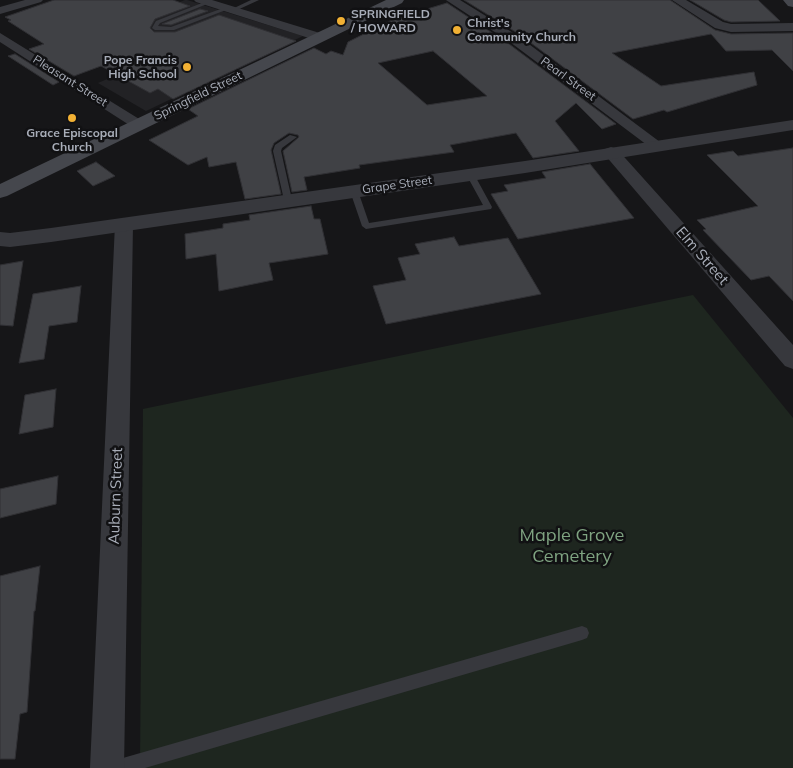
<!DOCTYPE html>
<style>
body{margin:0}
canvas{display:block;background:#161618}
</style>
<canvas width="793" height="768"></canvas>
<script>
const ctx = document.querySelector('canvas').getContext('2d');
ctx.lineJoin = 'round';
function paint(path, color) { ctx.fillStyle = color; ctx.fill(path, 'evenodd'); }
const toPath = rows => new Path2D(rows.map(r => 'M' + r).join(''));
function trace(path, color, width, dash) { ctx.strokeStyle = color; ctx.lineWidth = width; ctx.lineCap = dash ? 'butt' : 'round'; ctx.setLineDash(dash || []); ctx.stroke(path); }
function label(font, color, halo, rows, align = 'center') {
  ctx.font = font + ' Mulish,sans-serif'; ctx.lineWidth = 5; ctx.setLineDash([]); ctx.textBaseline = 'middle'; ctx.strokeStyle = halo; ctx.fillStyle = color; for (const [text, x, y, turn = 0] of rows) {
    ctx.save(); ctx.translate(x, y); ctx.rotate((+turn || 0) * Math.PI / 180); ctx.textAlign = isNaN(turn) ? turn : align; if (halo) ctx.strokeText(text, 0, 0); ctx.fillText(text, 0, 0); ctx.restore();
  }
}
paint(toPath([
 [185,0,187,0,303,36,146,111,98,83,173,51,111,29]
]), '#222225');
paint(toPath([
 [693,295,793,418,793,768,140,768,143,409]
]), '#1e261f');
const building = toPath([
 [54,0,173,0,190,6,155,19,150,28,154,32,175,32,219,15,296,41,173,99,158,89,150,93,101,66,74,76,29,49,44,44,8,21,11,20,5,17,54,0],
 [464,0,670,0,715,30,731,34,793,33,793,71,772,50,726,51,711,34,612,53,661,86,754,72,757,85,667,112,664,110,633,119,519,34,464,0],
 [690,0,758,0,780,21,731,22,724,20,690,0],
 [447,3,509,44,616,124,602,129,576,103,555,121,579,151,533,158,516,133,450,145,454,152,359,165,360,168,304,177,307,190,292,192,283,151,299,137,298,135,289,133,274,143,271,150,281,194,245,199,236,162,209,167,207,157,188,165,149,140,198,116,188,109,314,48,326,54,331,51,343,55,348,42,394,19,447,3],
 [433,51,487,96,427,105,378,63,433,51],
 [200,9,208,11,171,25,162,24,200,9],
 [15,54,59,82,53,85,8,56,15,54],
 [793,148,793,301,769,276,751,280,703,230,706,229,697,220,758,206,707,155,733,151,738,156,793,148],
 [96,162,115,176,93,186,77,171,96,162],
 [590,164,634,218,518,239,491,194,508,191,504,185,546,178,542,172,590,164],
 [311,206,314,219,320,219,328,254,269,263,273,280,219,291,216,254,186,259,185,234,223,228,223,224,250,220,249,215,311,206],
 [454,237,459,246,508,238,541,294,386,324,373,286,406,280,398,258,420,254,415,244,454,237],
 [23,261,13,326,0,325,0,265,23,261],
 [81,286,77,322,49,326,44,359,19,363,33,294,81,286],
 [56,389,53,427,19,434,25,395,56,389],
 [58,476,56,504,0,518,0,489,58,476],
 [40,566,35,611,34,611,27,712,20,714,15,759,0,759,0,576,40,566]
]);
paint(building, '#404145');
trace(building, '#303034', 1);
paint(toPath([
 [251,0,259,0,235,11,230,10,251,0],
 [207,1,212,2,160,23,158,26,171,27,226,7,231,8,174,30,155,30,152,28,156,21,207,1],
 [290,135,297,137,282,148,281,151,292,200,288,203,284,200,273,151,275,145,290,135],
 [467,172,474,174,492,207,491,209,366,229,362,226,350,191,354,188,358,191,369,223,483,205,466,174,467,172],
 [582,626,587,628,589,633,587,638,582,640,145,768,108,768,110,762,116,760,582,626]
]), '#37383d');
paint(toPath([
 [25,0,43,0,41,2,0,14,0,7,25,0],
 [194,0,212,0,323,34,325,37,323,40,315,40,196,2,194,0],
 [446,0,460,0,518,36,664,145,661,148,651,148,510,42,446,0],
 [672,0,686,0,723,22,731,24,793,23,793,31,731,32,715,28,672,0],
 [0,33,144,122,146,125,144,128,139,129,134,128,0,42,0,33],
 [611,147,617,149,793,345,793,369,785,366,605,155,603,152,605,149,611,147],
 [124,218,130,220,133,224,124,768,90,768,115,224,118,220,124,218]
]), '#37383d');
paint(toPath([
 [793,120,793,130,525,173,51,242,10,247,0,246,0,232,10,233,51,228,525,161,793,120]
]), '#37383d');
paint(toPath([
 [386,0,404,0,402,3,7,196,0,198,0,184,386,0],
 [783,0,793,0,793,7,788,6,783,0]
]), '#45474d');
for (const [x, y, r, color] of [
 [341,21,5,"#f2b134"],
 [457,30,5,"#f2b134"],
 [187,67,5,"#f2b134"],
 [72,118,5,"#f2b134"]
]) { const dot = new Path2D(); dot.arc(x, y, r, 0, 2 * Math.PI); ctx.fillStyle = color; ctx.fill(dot); trace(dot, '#111113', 2); }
label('bold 12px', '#a8adb8', '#111113', [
 ["SPRINGFIELD",351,14],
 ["/ HOWARD",351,28],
 ["Christ's",467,23],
 ["Community Church",467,37],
 ["Pope Francis",177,60,"right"],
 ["High School",177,74,"right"],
 ["Grace Episcopal",72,133,"center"],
 ["Church",72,147,"center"]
], 'left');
label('12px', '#a8adb8', '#111113', [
 ["Pearl Street",568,79,36],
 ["Pleasant Street",70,81,32],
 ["Springfield Street",198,96,-26],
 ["Grape Street",397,185,-8]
]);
label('15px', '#a8adb8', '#111113', [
 ["Elm Street",702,256,49],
 ["Auburn Street",116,496,-88]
]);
label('18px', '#7fa381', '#111113', [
 ["Maple Grove",572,536],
 ["Cemetery",572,557]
]);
</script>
